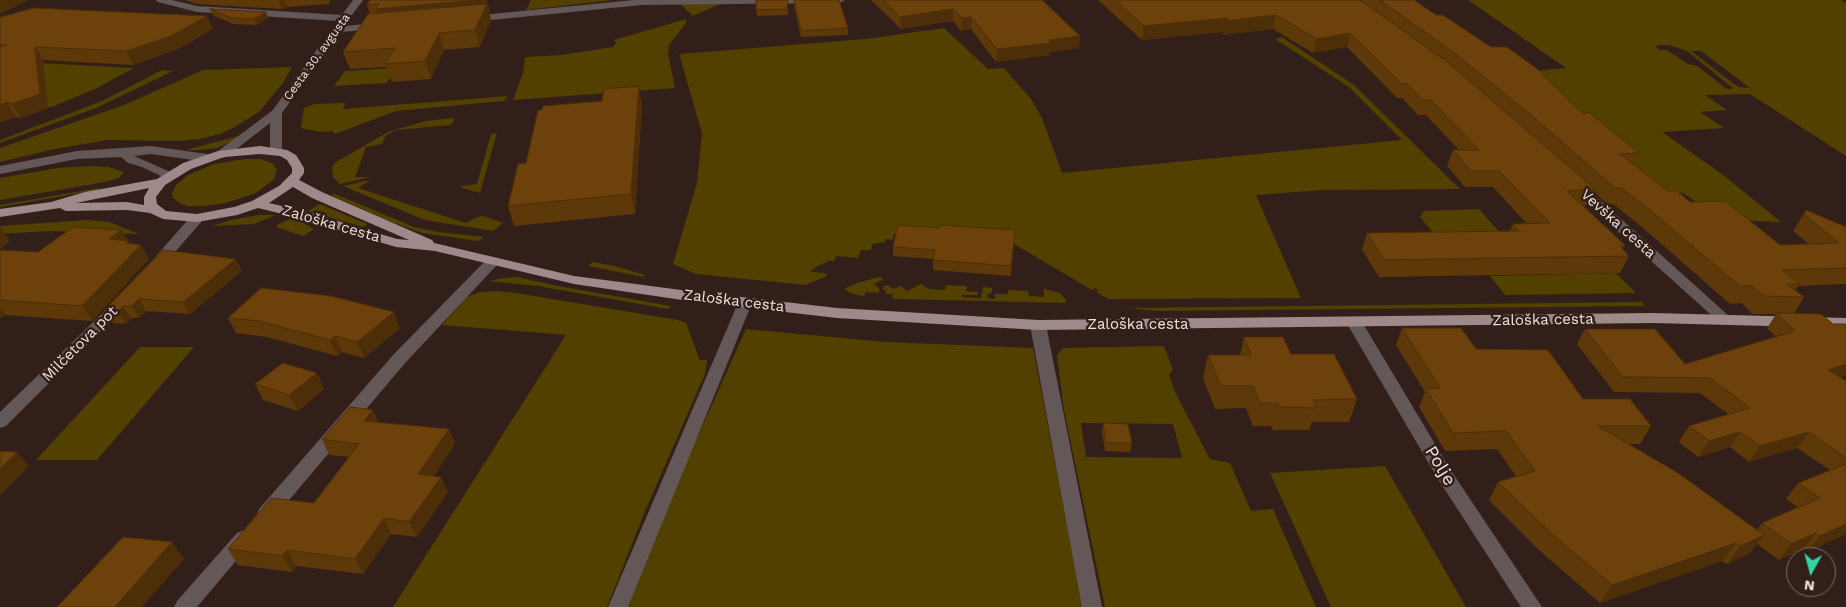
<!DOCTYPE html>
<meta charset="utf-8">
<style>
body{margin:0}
#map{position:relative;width:1846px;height:607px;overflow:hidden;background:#331f19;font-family:"Work Sans",sans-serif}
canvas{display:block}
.north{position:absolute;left:1786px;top:547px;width:50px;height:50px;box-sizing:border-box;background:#331f19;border:1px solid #7e6d67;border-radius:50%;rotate:187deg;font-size:14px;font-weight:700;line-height:20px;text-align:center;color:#efe1dc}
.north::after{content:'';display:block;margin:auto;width:18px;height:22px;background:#31d4a9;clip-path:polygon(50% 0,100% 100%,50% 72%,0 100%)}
</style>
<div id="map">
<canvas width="1846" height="607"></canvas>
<div class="north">N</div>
</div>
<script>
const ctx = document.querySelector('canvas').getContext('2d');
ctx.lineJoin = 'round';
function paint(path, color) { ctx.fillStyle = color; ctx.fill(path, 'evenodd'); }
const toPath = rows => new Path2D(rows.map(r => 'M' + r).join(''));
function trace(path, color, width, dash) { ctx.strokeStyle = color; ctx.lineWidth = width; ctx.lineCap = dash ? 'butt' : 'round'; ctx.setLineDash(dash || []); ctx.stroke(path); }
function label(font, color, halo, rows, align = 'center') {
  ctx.font = font + ' "Work Sans",sans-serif'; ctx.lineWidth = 5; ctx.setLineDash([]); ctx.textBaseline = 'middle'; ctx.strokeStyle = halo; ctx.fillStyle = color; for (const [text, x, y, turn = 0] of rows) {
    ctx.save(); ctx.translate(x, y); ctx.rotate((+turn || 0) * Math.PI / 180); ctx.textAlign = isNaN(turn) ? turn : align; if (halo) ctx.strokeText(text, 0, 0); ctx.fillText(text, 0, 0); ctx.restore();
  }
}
paint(toPath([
 [531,0,614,0,526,10],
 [1468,0,1841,0,1846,3,1846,156,1750,94,1705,95,1727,110,1700,112,1724,128,1662,132,1722,174,1781,222,1723,220,1683,193,1664,192,1521,72,1566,68],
 [1658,45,1669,45,1687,51,1734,89,1727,89,1697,66,1688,64,1667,50,1659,50,1656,47],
 [1691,51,1701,51,1750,88,1738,87],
 [679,3,722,3,693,16],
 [686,19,686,23,669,45,668,54,675,88,513,100,523,73,525,57,561,55,613,47,616,43,614,40],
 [944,28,988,69,1004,68,1031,99,1042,118,1062,173,1402,140,1349,87,1275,39,1282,37,1354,85,1460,189,1323,190,1256,195,1301,298,1108,299,1096,292,1099,291,1095,288,1092,290,1014,244,1014,239,898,233,894,234,893,240,886,239,885,242,872,244,871,250,861,250,858,258,836,256,834,261,829,261,818,266,810,272,825,273,827,276,805,285,696,274,673,264,697,183,702,133,679,54,866,39],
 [0,61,134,68,97,88,52,107,32,106],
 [292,67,283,83,259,112,235,127,220,134,199,139,181,141,107,140,50,150,0,162,0,148,124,105,203,70],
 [396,68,387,83,334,86,345,71],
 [162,70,173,71,96,108,0,143,0,140,102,101],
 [508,96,504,101,396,111,335,134,332,131,320,132,301,128,304,108,314,104,344,103,345,104,343,109],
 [453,118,454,121,450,125,397,130,386,135,382,144,366,147,355,177,371,177,340,184,333,177,332,167,336,162,388,132,426,121],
 [497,133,480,193,462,188,462,186,477,184,491,134],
 [238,136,229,143,217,148,200,150,186,150],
 [244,159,260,159,272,163,277,170,274,179,256,193,226,203,206,206,188,206,181,204,173,198,172,194,176,185,188,175,214,164],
 [89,166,109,167,124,172,119,178,105,182,0,200,0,178,58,168],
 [370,180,358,188,466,223,477,217,483,216,503,223,493,231,425,220,343,186],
 [99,188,98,190,0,207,0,205],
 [335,194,414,227,438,232,484,237,478,241,422,233,386,220,331,195],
 [320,204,367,224,367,225,363,227,308,211],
 [1479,209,1512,247,1446,249,1420,217,1424,211],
 [258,215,276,215,254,224,212,226,231,220],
 [292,218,296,219,314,229,303,236,276,227,277,225],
 [87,220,109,222,139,234,49,231,0,234,0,226],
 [593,262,615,266,645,275,644,277,588,266],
 [1616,273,1636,293,1505,295,1490,276],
 [516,277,569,288,671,306,668,309,538,286,489,281,503,278],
 [879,277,883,278,882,280,874,284,880,289,878,293,866,292,864,296,853,294,844,289,857,283],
 [921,284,929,289,945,290,946,285,967,286,966,291,978,292,978,295,962,295,962,297,981,298,983,287,992,288,992,293,988,294,987,298,995,299,995,294,1008,294,1008,290,1028,291,1029,296,1044,297,1044,289,1060,293,1066,300,1066,303,896,299,892,298,893,294,886,294,886,290,883,290,883,287,887,285,893,289,901,286,907,291],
 [497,291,516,293,678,320,686,323,700,360,707,360,705,374,645,511,607,607,393,607,566,335,442,325,467,297,480,292],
 [1642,302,1645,306,1157,311,1129,308],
 [746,329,886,342,1033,348,1083,607,628,607,684,467],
 [1164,346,1173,370,1169,375,1175,392,1210,459,1230,463,1251,511,1273,509,1316,607,1105,607,1064,410,1057,355,1063,348],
 [1081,423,1173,424,1182,458,1086,457],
 [140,347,194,347,97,460,36,460],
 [1385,466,1466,607,1331,607,1270,473]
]), '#524000');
paint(toPath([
 [156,0,172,0,197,6,342,15,353,0,363,0,344,26,378,23,383,26,378,29,340,32,282,113,282,151,280,154,272,154,270,151,270,123,226,157,222,158,218,157,216,154,218,151,272,111,338,21,197,12,158,2,156,0],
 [634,0,845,0,840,3,642,5,471,22,466,19,471,16,634,0],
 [151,146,207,154,213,158,207,162,151,154,134,156,173,173,175,176,169,180,142,167,128,163,121,157,77,159,0,174,0,166,77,151,151,146],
 [1576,182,1581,183,1729,316,1732,319,1729,322,1719,322,1571,189,1570,186,1576,182],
 [197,214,202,215,204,218,202,221,161,268,151,268,149,265,151,262,192,215,197,214],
 [492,258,497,259,499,262,497,265,406,362,273,519,266,521,259,519,257,514,259,509,394,354,487,259,492,258],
 [122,297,127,299,129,302,127,305,6,426,0,428,0,412,117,299,122,297],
 [745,298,750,300,752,303,628,607,608,607,738,303,740,300,745,298],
 [1354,317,1359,319,1362,322,1450,469,1542,607,1521,607,1438,479,1346,322,1349,319,1354,317],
 [1038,320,1043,322,1046,325,1102,607,1082,607,1030,325,1033,322,1038,320],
 [244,530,251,533,254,538,251,543,197,607,174,607,177,601,237,533,244,530]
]), '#635758');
paint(toPath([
 [260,146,287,150,296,155,304,168,304,173,299,180,322,192,432,240,434,243,574,276,689,291,837,308,1038,320,1653,313,1846,318,1846,328,1653,323,1038,330,837,318,689,301,574,284,435,251,396,247,299,218,258,208,237,215,197,222,163,219,150,213,127,210,66,211,60,208,0,217,0,209,51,202,85,192,157,179,183,163,218,151,260,146],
 [260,154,280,156,287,160,292,168,292,173,279,186,252,201,234,207,197,214,166,211,157,204,156,197,165,185,191,169,224,157,260,154],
 [293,187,312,198,409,240,397,239,308,212,269,203,293,187],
 [149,188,144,197,144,205,127,202,76,203,149,188]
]), '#a0898b');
paint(toPath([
 [185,0,329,0,330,4,287,7,282,9,197,4],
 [370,0,490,11,489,11,491,20,480,47,444,50,431,79,392,82,386,67,350,69,343,52,370,14,367,5],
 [788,0,788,15,757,16,756,10],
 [794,0,848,28,848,35,801,37,794,6],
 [871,0,1042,0,1080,36,1079,48,1050,52,1050,55,996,62,971,29,961,31,953,21,901,29],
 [1098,0,1414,0,1582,113,1639,153,1633,164,1668,191,1780,245,1809,244,1793,231,1806,210,1846,227,1846,284,1798,286,1795,290,1804,297,1794,314,1833,324,1846,324,1846,375,1840,377,1846,381,1846,534,1807,552,1803,549,1779,560,1757,544,1750,553,1727,564,1722,561,1600,603,1540,551,1489,500,1498,482,1516,476,1497,449,1445,451,1419,407,1425,392,1396,345,1402,328,1476,349,1583,399,1651,426,1640,444,1628,444,1757,530,1762,523,1798,507,1786,499,1798,483,1830,470,1797,448,1749,462,1730,447,1698,457,1679,442,1689,426,1728,414,1700,393,1614,392,1577,344,1585,329,1685,364,1776,337,1767,328,1776,314,1752,314,1742,303,1730,304,1642,227,1613,204,1607,204,1594,192,1588,205,1583,206,1625,245,1622,249,1629,256,1620,273,1379,277,1362,250,1367,233,1510,231,1513,224,1527,224,1493,187,1465,187,1447,166,1453,150,1459,150,1426,115,1418,115,1402,98,1397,98,1347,47,1313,53,1273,29,1222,35,1223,32,1142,40],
 [210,9,268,18,257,25,233,24,213,15],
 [0,17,213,29,178,49,133,65,43,60,48,108,21,118,16,117,0,122],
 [642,105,635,214,514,226,508,206,526,163],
 [939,228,1015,230,1011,276,933,270,933,259,893,256,893,247],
 [121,230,130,244,149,259,92,321,5,315,0,319,0,250,38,252],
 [163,250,242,271,190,314,146,311,139,318,131,318,125,324,112,323,104,310],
 [228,318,400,328,364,358,342,352,337,356,267,337,236,333],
 [1244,337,1291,354,1357,399,1349,422,1312,422,1309,430,1273,430,1271,426,1253,426,1246,408,1215,409,1203,378,1208,355,1240,355],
 [317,373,324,389,298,411,263,400,255,384],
 [378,422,449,429,455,444,434,476,441,477,448,492,417,537,391,534,363,574,296,566,292,572,238,565,228,549,314,503,349,457,329,455,322,439],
 [1103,423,1132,443,1130,452,1105,451,1102,432]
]), '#5d3809');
paint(toPath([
 [0,0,29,0,0,14],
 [279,0,284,0,287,7,282,9],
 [478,0,487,0,490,11,489,11,491,20,480,47,475,30,380,21,376,9],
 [953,9,953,21,901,29,900,17],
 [266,12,268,18,257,25,254,19],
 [1276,15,1273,29,1222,35,1223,32,1142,40,1144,26,1229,18],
 [207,16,213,29,178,49,133,65,126,51],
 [971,17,971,29,961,31,962,18],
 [439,33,444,50,431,79,425,61],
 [1350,33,1347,47,1313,53,1317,39],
 [1080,36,1079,48,1050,52,1050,55,996,62,997,49,1049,40],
 [35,47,43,60,48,108,21,118,12,104],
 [639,86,642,105,635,214,631,194],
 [7,102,16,117,0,122,0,105],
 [0,226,10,241,0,249],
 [121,230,135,251,141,245,149,259,92,321,82,306,109,239],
 [236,259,242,271,190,314,183,302],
 [139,299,146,311,139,318,131,306],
 [123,306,131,318,125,324,118,311],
 [0,308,5,315,0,319],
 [394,312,400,328,364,358,357,342],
 [335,336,342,352,337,356,330,340],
 [1846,364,1846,375,1817,385,1828,370],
 [317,373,324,389,298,411,289,395],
 [373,410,380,425,364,421],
 [449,429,455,444,425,489,418,474],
 [1740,432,1730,447,1698,457,1709,441],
 [1809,432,1797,448,1749,462,1760,446],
 [17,452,29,466,0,495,0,469],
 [441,477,448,492,417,537,409,522],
 [384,518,391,534,363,574,355,559],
 [1846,524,1846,534,1807,552,1820,536],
 [1816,533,1803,549,1779,560,1791,544],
 [1764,535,1750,553,1727,564,1740,546],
 [172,542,184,559,142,607,115,607],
 [1736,543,1722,561,1600,603,1612,585],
 [287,550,296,566,292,572,282,556]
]), '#4c2e08');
const building = toPath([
 [370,0,478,0,376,9,379,4,367,5,370,0],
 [756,0,788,0,787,9,756,10,756,0],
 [794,0,839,0,848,28,801,31,794,0],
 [883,0,1042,0,1080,36,1049,40,1051,43,997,49,971,17,962,18,953,9,900,17,883,0],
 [1115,0,1360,0,1447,62,1595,189,1567,191,1625,245,1620,246,1629,256,1384,260,1367,233,1519,231,1513,224,1550,223,1499,171,1471,171,1453,150,1479,150,1431,100,1423,100,1406,83,1402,84,1350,33,1317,39,1276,15,1225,21,1229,18,1144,26,1115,0],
 [1380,0,1414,0,1436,15,1443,15,1491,47,1507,47,1536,68,1582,113,1590,113,1639,153,1620,154,1668,191,1676,190,1690,202,1725,201,1780,245,1839,243,1804,214,1806,210,1846,227,1846,268,1782,270,1800,284,1787,284,1804,297,1764,296,1752,286,1740,286,1651,211,1621,188,1615,188,1531,115,1457,55,1380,0],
 [487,4,475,30,439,33,425,61,385,64,395,48,343,52,368,14,487,4],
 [34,8,207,16,171,36,126,51,35,47,40,94,12,104,7,102,0,105,0,47,7,45,0,45,0,17,34,8],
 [210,9,266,12,254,19,231,18,210,9],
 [639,86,631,194,508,206,518,164,526,163,538,110,542,110,543,106,602,101,604,89,639,86],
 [898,225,939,228,940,225,1015,230,1011,266,933,260,935,250,893,247,898,225],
 [73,227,121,230,109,239,128,241,126,243,141,245,82,306,0,300,0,250,38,252,73,227],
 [163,250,236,259,183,302,139,299,131,306,123,306,118,311,104,310,163,250],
 [261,288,331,296,394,312,357,342,335,336,330,340,259,321,228,318,261,288],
 [1776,313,1821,314,1833,324,1846,324,1846,364,1828,370,1846,381,1846,458,1809,432,1760,446,1740,432,1709,441,1689,426,1750,408,1710,378,1623,377,1585,329,1655,329,1685,364,1795,331,1776,313],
 [1402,328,1461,328,1476,349,1548,350,1583,399,1630,399,1651,426,1598,426,1678,473,1764,535,1740,546,1736,543,1612,585,1551,533,1498,482,1535,471,1506,431,1453,433,1426,389,1440,388,1402,328],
 [1244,337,1283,337,1291,354,1334,354,1357,399,1313,400,1317,408,1280,407,1278,403,1260,403,1253,386,1221,386,1208,355,1251,355,1244,337],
 [283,363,317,373,289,395,255,384,283,363],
 [350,407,373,410,364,421,449,429,418,474,441,477,409,522,384,518,355,559,287,550,282,556,228,549,271,498,314,503,359,444,322,439,350,407],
 [1103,423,1128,424,1132,443,1106,443,1103,423],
 [0,451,17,452,0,469,0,451],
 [1846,464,1846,524,1820,536,1816,533,1791,544,1762,523,1820,498,1798,483,1846,464],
 [123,537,172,542,115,607,57,607,123,537]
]);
paint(building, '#6c410b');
trace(building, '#4c2e08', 1);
label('12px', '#efe1dc', '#331f19', [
 ["Cesta 30. avgusta",317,57,-54]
]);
label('15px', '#efe1dc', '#331f19', [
 ["Zaloška cesta",331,224,16],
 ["Vevška cesta",1618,224,42],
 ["Zaloška cesta",734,301,7],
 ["Zaloška cesta",1543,320,-1],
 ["Zaloška cesta",1138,325],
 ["Milčetova pot",80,344,-45]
]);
label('18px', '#efe1dc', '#331f19', [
 ["Polje",1440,466,59]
]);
</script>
